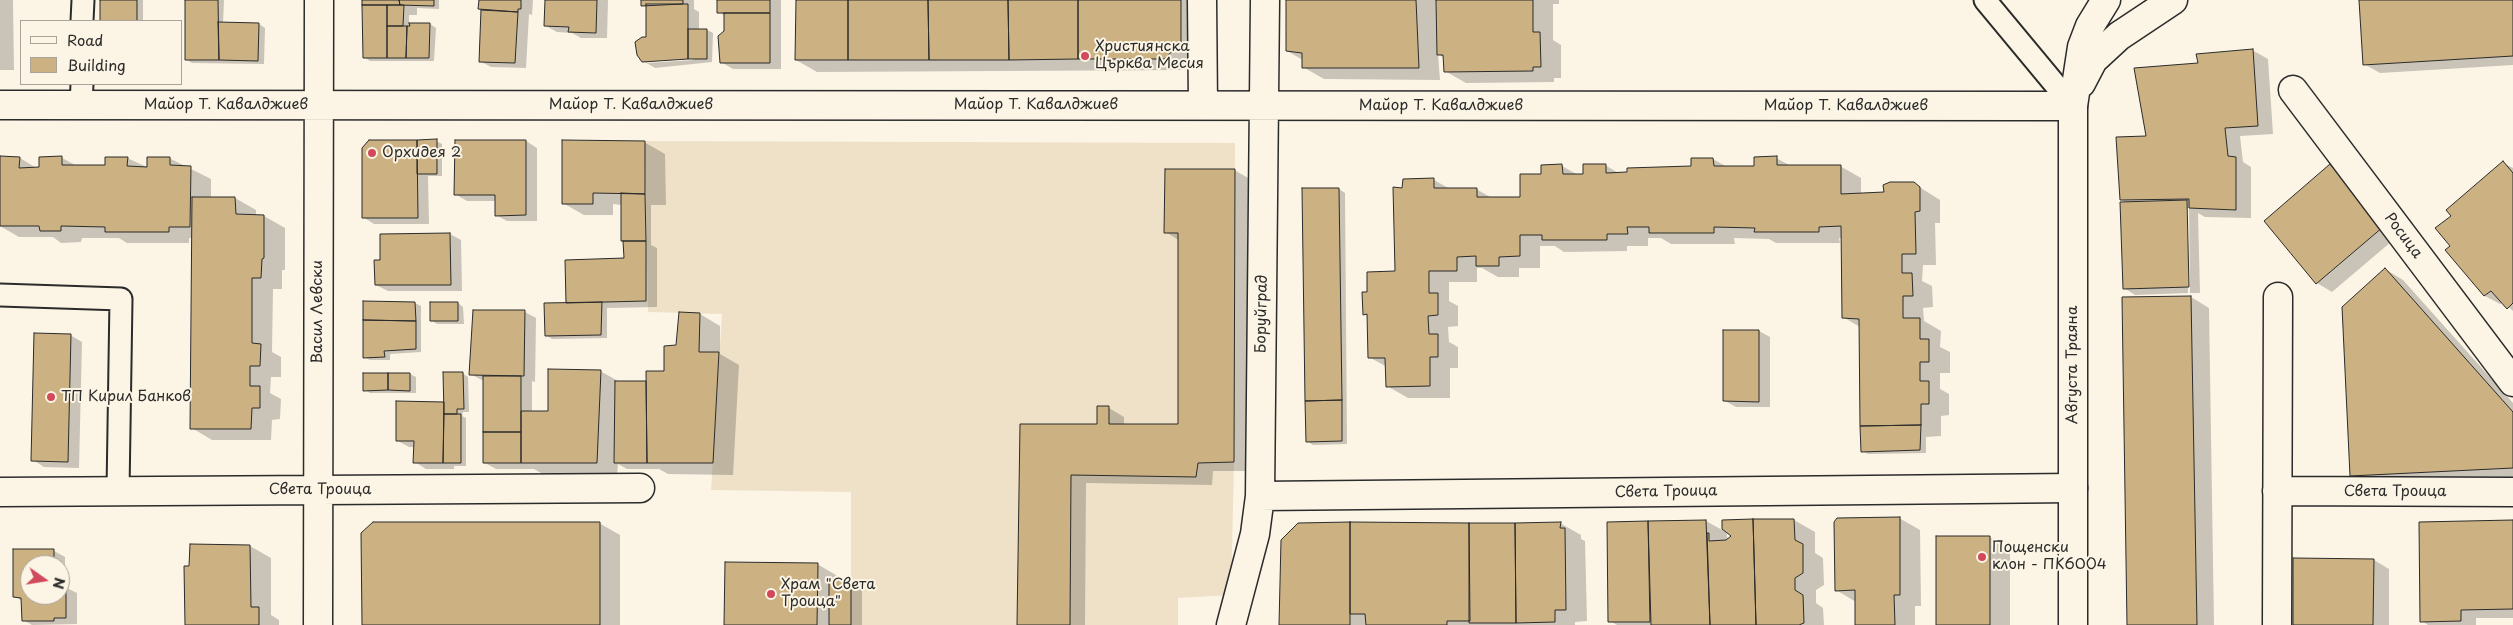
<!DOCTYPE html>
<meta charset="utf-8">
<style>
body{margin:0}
#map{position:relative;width:2513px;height:625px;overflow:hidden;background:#fcf5e5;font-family:"Playpen Sans",sans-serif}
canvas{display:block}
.legend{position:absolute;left:20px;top:20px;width:162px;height:65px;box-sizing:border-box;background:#fcf5e5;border:1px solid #a8a49b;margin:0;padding:6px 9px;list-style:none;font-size:15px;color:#2b2b2b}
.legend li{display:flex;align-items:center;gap:10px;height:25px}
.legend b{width:25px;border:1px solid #a8a49b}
.north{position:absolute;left:20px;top:555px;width:50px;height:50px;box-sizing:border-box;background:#fcf5e5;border:1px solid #a8a49b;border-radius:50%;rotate:103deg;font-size:14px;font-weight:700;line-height:20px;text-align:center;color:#2b2b2b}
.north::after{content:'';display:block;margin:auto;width:18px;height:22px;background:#d1495b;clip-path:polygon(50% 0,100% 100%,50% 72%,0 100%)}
</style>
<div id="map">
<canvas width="2513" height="625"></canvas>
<ul class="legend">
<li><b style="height:6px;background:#fcf5e5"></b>Road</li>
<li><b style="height:14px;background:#ccb182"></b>Building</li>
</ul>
<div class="north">N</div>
</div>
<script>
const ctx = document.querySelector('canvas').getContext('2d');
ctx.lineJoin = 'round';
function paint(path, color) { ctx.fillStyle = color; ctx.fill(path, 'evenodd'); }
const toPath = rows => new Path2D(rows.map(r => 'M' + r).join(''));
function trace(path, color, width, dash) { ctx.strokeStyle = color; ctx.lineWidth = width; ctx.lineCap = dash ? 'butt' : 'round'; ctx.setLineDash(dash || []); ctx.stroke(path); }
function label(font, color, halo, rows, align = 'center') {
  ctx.font = font + ' "Playpen Sans",sans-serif'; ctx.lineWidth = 4; ctx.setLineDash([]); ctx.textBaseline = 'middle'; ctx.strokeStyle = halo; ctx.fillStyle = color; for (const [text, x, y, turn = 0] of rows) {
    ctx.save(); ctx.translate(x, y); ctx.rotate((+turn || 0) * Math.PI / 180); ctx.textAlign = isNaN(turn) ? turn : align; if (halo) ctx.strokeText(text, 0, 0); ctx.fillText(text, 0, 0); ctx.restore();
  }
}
paint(toPath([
 [645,141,1235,143,1234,462,1231,595,1178,598,1178,625,851,625,851,492,711,490,722,314,648,312]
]), '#eee1c7');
paint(toPath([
 [0,0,13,0,14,70,0,70],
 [101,0,143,0,143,21,101,21],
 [186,0,224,0,223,24,259,24,265,28,264,64,192,63,186,59],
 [364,0,439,0,439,9,417,8,417,15,409,15,409,26,430,24,436,28,434,61,370,61,364,57],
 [481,0,533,0,532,15,529,14,526,68,491,67,480,61],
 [547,0,608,0,607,38,581,38,572,33,557,32,546,26],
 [643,0,694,0,694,9,699,12,699,30,707,30,713,33,712,62,655,68,643,61,647,38,648,8,642,5],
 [694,57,694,60,647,63,647,60],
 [718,0,781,0,781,69,733,69,721,62,726,16,718,12],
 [797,0,1201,0,1201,55,1185,70,817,72,796,60],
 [1287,0,1559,0,1559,4,1553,4,1553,40,1561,45,1561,78,1554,78,1554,82,1466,83,1445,71,1445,58,1438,54,1440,80,1324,79,1303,67,1303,60,1287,51],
 [2360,0,2513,0,2513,65,2380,73,2364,64],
 [2252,50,2268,59,2273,134,2240,136,2243,162,2251,167,2251,218,2205,217,2198,213,2200,293,2190,293,2189,208,2186,208,2188,293,2135,295,2124,288,2127,203,2121,200,2147,137,2200,64],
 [436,141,442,144,442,176,428,176,429,224,374,224,363,217],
 [526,141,537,148,537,221,507,221,496,215,496,201,467,201,455,194],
 [644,142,665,154,666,205,651,205,651,245,657,248,657,307,607,308,607,338,552,339,546,335,567,304,625,259,622,205,613,204,613,215,584,215,563,203],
 [0,158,20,158,38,169,62,158,77,166,106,166,127,158,149,168,169,158,211,179,211,198,235,198,256,210,256,216,264,216,285,228,285,270,282,270,282,289,273,289,272,352,281,357,281,377,271,377,270,393,281,399,280,419,272,420,271,440,212,440,192,428,193,238,189,238,189,243,127,243,119,238,82,238,81,242,61,243,53,237,19,237,0,226],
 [1776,158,1791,166,1840,166,1861,178,1861,194,1885,194,1913,183,1940,200,1940,223,1935,223,1936,265,1923,265,1922,281,1932,286,1933,307,1923,308,1924,321,1941,331,1940,347,1950,352,1950,373,1940,373,1940,389,1949,394,1949,415,1941,416,1941,436,1926,437,1926,453,1868,454,1862,451,1860,327,1843,317,1842,238,1839,238,1840,243,1776,243,1769,239,1734,238,1735,244,1671,244,1661,238,1648,238,1648,246,1627,246,1627,251,1564,252,1555,246,1540,246,1540,268,1519,268,1519,277,1498,277,1482,268,1477,268,1477,282,1449,282,1449,301,1458,306,1458,326,1448,327,1449,342,1458,347,1458,368,1450,368,1450,398,1408,398,1387,386,1387,367,1369,357,1369,317,1364,314,1368,294,1397,272,1403,189,1434,180,1450,189,1476,189,1492,198,1521,198,1542,175,1562,166,1578,175,1584,175,1605,165,1620,174,1692,167,1692,159,1713,159,1727,167,1756,167],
 [2503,163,2513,168,2513,311,2503,302,2500,304,2485,296,2447,250,2452,246,2453,216],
 [2330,166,2346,175,2398,236,2332,292,2317,283],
 [1234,170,1250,179,1249,471,1213,471,1212,485,1086,483,1085,625,1018,625,1022,425,1098,425,1109,408,1124,417,1124,425,1179,426,1180,241,1166,232],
 [1339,189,1345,193,1347,444,1313,445,1307,441],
 [450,234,461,240,462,291,388,291,376,285,381,262],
 [2385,269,2403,280,2513,403,2513,478,2369,486,2351,476],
 [2191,297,2209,308,2214,625,2129,625],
 [415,303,421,306,421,352,390,354,390,360,370,360,364,357],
 [458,303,463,307,464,324,437,324,431,320],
 [474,311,525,312,536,318,535,382,532,381,532,412,550,412,600,371,620,382,648,383,665,373,678,346,700,314,720,326,720,354,739,365,733,475,668,474,659,469,627,469,618,464,617,475,543,474,534,469,496,469,485,463,484,381,470,374],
 [1759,331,1770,337,1770,407,1736,407,1725,401],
 [70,335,82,342,79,468,44,467,33,460],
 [462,373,468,377,469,412,463,412,462,416,466,418,466,466,454,466,454,469,426,469,415,462,415,447,409,447,398,441,444,403],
 [410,374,416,377,416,393,370,393,365,390],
 [1899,518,1920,530,1921,606,1915,606,1915,625,1856,625,1856,602,1836,590],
 [1794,520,1815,532,1815,553,1823,558,1824,585,1816,590,1816,603,1823,608,1824,625,1617,625,1610,621,1608,523,1706,521,1724,531,1723,521],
 [1726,531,1733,536,1728,541],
 [2513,521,2513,618,2476,618,2476,625,2428,625,2422,621],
 [599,523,620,535,620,625,363,625],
 [1560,523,1581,535,1581,539,1585,541,1587,621,1575,622,1575,625,1281,625],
 [1989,537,2010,549,2010,625,1937,625],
 [250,546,271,558,271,615,279,620,279,625,186,625,191,567],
 [14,550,54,551,65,557,65,587,77,593,77,624,32,625,23,620,22,601,14,596],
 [30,565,60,565,60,595,30,595],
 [2374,560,2389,569,2389,625,2294,625],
 [817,564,836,575,835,581,851,581,862,587,862,625,725,625]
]), '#0003');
const building = toPath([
 [100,0,137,0,137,21,100,21,100,0],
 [185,0,218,0,219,60,185,60,185,0],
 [362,0,399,0,400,5,362,5,362,0],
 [399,0,434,0,434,6,400,5,399,0],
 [479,0,521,0,521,9,518,9,518,12,478,9,479,0],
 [545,0,597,0,596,33,568,32,569,27,544,26,545,0],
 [641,0,683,0,683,4,641,6,641,0],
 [717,0,770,0,770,13,717,13,717,0],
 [796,0,848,0,848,60,795,60,796,0],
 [848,0,928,0,929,60,848,60,848,0],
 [928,0,1008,0,1009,60,929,60,928,0],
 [1008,0,1078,0,1078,59,1009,60,1008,0],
 [1078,0,1181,0,1181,43,1164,59,1078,59,1078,0],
 [1286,0,1416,0,1419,68,1302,68,1302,53,1286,51,1286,0],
 [1436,0,1533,0,1533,32,1540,32,1541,67,1533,67,1533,71,1444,72,1443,55,1437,55,1436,0],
 [2359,0,2513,0,2513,56,2363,65,2359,0],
 [646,4,688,4,688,59,642,62,637,55,635,42,642,37,646,37,646,4],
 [362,5,387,5,387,58,363,58,362,5],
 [387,5,404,5,403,26,387,26,387,5],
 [481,10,518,12,515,63,479,62,481,10],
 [724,13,770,13,770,63,720,63,718,36,724,31,724,13],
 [218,22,259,23,258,61,219,60,218,22],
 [409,23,430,23,429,58,406,58,407,26,410,26,409,23],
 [387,26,407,26,406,58,387,58,387,26],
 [688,29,707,29,707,59,688,59,688,29],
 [2253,49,2258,126,2225,128,2228,156,2236,157,2236,210,2189,208,2189,199,2120,200,2116,137,2146,136,2134,68,2198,63,2196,54,2253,49],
 [437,139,437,174,417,174,417,140,437,139],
 [369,140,417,140,418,218,362,218,362,148,369,140],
 [455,140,526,140,526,215,495,216,495,195,454,195,455,140],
 [562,140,645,141,645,194,593,193,593,204,562,204,562,140],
 [0,156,20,157,19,168,39,167,39,157,62,156,62,165,105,165,105,157,128,157,127,166,147,167,147,157,170,157,170,165,191,166,190,227,169,227,169,232,105,232,105,227,61,226,61,231,40,231,39,226,0,226,0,156],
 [1777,156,1777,165,1841,165,1841,194,1884,192,1883,185,1890,182,1914,182,1920,187,1920,211,1915,212,1916,254,1902,254,1902,273,1912,273,1913,296,1903,296,1903,318,1920,318,1920,339,1929,339,1929,362,1920,362,1920,381,1929,381,1929,404,1921,404,1921,425,1860,426,1859,319,1842,318,1841,226,1819,227,1819,232,1754,232,1755,228,1714,227,1714,233,1649,233,1649,227,1627,227,1628,234,1607,234,1607,240,1542,240,1542,235,1520,235,1520,256,1499,257,1499,266,1476,266,1476,256,1457,257,1457,271,1429,271,1429,293,1438,293,1438,315,1428,316,1429,334,1438,334,1438,357,1430,357,1430,386,1386,387,1385,358,1368,358,1367,314,1363,315,1362,292,1367,292,1367,272,1395,271,1393,187,1402,188,1403,179,1434,178,1434,188,1477,188,1477,197,1520,197,1520,174,1541,174,1541,165,1562,164,1563,174,1583,174,1583,164,1606,164,1606,173,1627,172,1627,168,1691,166,1691,158,1713,158,1714,166,1754,166,1754,157,1777,156],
 [2503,161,2513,173,2513,303,2507,309,2491,291,2484,296,2445,250,2450,246,2435,228,2451,216,2446,210,2503,161],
 [2330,164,2383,227,2316,284,2264,221,2330,164],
 [1165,169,1235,169,1234,462,1198,463,1196,477,1071,475,1070,625,1017,625,1020,424,1097,424,1097,406,1109,406,1109,424,1178,424,1178,233,1164,233,1165,169],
 [1302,188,1339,188,1342,400,1305,401,1302,188],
 [621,193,645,194,646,241,621,241,621,193],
 [192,197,235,197,236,214,264,215,264,258,262,259,261,278,252,278,252,343,261,344,260,366,250,366,250,386,260,386,260,408,252,408,251,429,190,429,192,197],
 [2187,200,2189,287,2123,289,2120,202,2187,200],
 [450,233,451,285,375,285,374,260,380,260,380,234,450,233],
 [623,241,646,241,646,301,566,303,565,260,624,258,623,241],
 [2385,268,2513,412,2513,468,2350,476,2342,307,2385,268],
 [2191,296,2197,625,2127,625,2122,297,2191,296],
 [363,301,415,302,416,321,363,320,363,301],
 [430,302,458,302,458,321,430,321,430,302],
 [602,302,601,335,545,336,544,303,602,302],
 [473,310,525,310,524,376,469,375,473,310],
 [679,312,700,313,699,352,719,352,713,463,647,463,646,371,664,371,664,346,676,345,679,312],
 [363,320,416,321,416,349,384,351,385,357,363,358,363,320],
 [1723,330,1759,330,1759,402,1723,401,1723,330],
 [34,333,71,334,68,462,31,461,34,333],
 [548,369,601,370,597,463,521,463,521,411,548,411,548,369],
 [443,372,463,372,464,409,457,409,457,414,444,414,443,372],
 [363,373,388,373,388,390,363,391,363,373],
 [388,373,410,373,410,391,388,390,388,373],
 [483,376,521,376,521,432,483,432,483,376],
 [615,381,646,381,647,463,614,463,615,381],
 [1342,400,1342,441,1306,442,1305,401,1342,400],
 [396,401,444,402,443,463,413,463,414,441,396,441,396,401],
 [444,414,461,414,461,463,443,463,444,414],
 [1921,425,1920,450,1861,452,1860,426,1921,425],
 [483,432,521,432,521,463,483,463,483,432],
 [1900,517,1900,595,1894,595,1895,625,1855,625,1855,590,1835,591,1834,522,1837,518,1900,517],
 [1753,519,1794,519,1795,540,1803,544,1803,573,1795,578,1795,590,1803,595,1804,623,1799,625,1756,625,1753,519],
 [1753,519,1756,625,1710,625,1707,533,1709,533,1709,541,1726,540,1731,536,1722,529,1722,520,1753,519],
 [1706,520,1710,625,1651,625,1648,521,1706,520],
 [2513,520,2513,609,2461,610,2461,621,2420,622,2419,522,2513,520],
 [1648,521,1650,622,1608,622,1607,522,1648,521],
 [373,522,600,522,600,625,362,625,361,533,373,522],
 [1350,522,1350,625,1279,625,1281,540,1298,523,1350,522],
 [1350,522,1469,523,1470,621,1447,621,1447,625,1366,625,1365,614,1350,614,1350,522],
 [1561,522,1560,528,1565,528,1566,610,1555,610,1555,622,1516,623,1515,523,1561,522],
 [1469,523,1515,523,1516,623,1469,623,1469,523],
 [1936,536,1990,536,1990,625,1936,625,1936,536],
 [190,544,250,545,251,607,259,607,259,625,185,625,184,566,189,566,190,544],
 [13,549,54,549,54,565,30,565,30,595,60,595,60,586,66,586,66,618,54,618,54,621,22,621,21,598,13,597,13,549],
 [2293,558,2374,559,2373,625,2293,625,2293,558],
 [725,562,818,563,817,625,724,625,725,562],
 [829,580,851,580,851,625,829,625,829,580]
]);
paint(building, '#ccb182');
trace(building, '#2b2b2b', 1);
const lane = toPath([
 [1985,0,2073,106],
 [82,21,83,0],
 [81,105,82,84],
 [0,295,121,299,118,491]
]);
const street = toPath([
 [1202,0,1203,105],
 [2293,90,2513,382],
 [0,105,2073,106],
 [2277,491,2513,492],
 [0,492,640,488],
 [1260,496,2073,488],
 [318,625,319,0],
 [1231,625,1255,534,1260,496,1265,0],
 [2277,625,2278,297]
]);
const secondary = toPath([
 [2081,83,2093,60,2119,36,2173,0],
 [2073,625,2073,106,2082,47,2090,26,2106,0]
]);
trace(lane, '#2b2b2b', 25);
trace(street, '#2b2b2b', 31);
trace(secondary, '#2b2b2b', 31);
trace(lane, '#fcf5e5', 21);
trace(street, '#fcf5e5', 28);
trace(secondary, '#fcf5e5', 28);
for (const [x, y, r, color] of [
 [1085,56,5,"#d1495b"],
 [372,153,5,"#d1495b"],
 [51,397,5,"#d1495b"],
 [1982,557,5,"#d1495b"],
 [771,594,5,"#d1495b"]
]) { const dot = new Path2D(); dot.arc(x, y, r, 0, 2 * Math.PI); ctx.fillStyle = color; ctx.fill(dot); trace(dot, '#fcf5e5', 2); }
label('15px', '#2b2b2b', '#fcf5e5', [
 ["Християнска",1095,47],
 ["Църква Месия",1095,64],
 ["Орхидея 2",382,153],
 ["ТП Кирил Банков",61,397],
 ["Пощенски",1992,548],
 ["клон - ПК6004",1992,565],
 ["Храм \"Света",781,585],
 ["Троица\"",781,602]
], 'left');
label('15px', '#2b2b2b', '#fcf5e5', [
 ["Майор Т. Кавалджиев",226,105],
 ["Майор Т. Кавалджиев",631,105],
 ["Майор Т. Кавалджиев",1036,105],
 ["Майор Т. Кавалджиев",1441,106],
 ["Майор Т. Кавалджиев",1846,106],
 ["Росица",2403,236,53],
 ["Васил Левски",318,312,-90],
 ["Боруйград",1262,314,-89],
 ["Августа Траяна",2073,365,-90],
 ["Света Троица",320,490],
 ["Света Троица",1666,492,-1],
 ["Света Троица",2395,492]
]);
</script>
